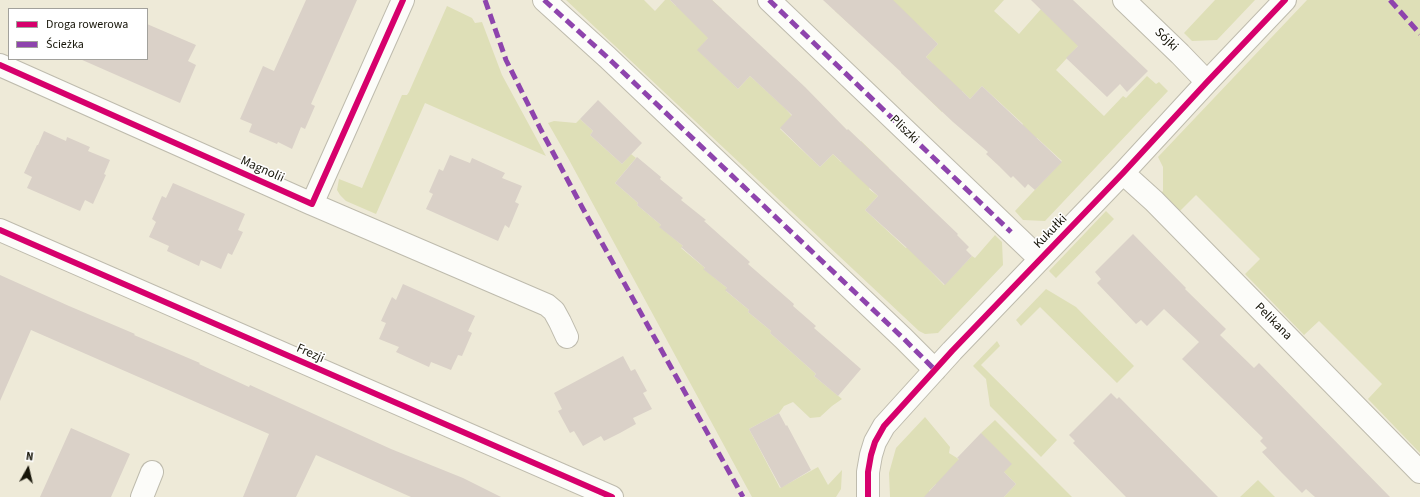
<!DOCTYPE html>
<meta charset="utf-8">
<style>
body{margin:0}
#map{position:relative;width:1420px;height:497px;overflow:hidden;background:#eeead8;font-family:"Source Sans 3",sans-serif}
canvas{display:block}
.legend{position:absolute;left:8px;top:8px;width:140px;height:52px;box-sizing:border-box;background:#fff;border:1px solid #a2a19c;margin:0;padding:5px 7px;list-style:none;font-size:12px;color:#161408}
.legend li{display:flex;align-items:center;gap:8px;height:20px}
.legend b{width:20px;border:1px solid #a2a19c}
.north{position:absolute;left:8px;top:449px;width:40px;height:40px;-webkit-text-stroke:3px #fff;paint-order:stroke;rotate:8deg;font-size:11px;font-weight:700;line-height:16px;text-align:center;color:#161408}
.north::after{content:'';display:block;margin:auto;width:14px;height:18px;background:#161408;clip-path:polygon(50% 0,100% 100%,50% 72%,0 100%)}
</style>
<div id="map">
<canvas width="1420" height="497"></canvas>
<ul class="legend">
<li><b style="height:5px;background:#d6006c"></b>Droga rowerowa</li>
<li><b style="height:5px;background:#8e44ad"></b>Ścieżka</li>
</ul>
<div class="north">N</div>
</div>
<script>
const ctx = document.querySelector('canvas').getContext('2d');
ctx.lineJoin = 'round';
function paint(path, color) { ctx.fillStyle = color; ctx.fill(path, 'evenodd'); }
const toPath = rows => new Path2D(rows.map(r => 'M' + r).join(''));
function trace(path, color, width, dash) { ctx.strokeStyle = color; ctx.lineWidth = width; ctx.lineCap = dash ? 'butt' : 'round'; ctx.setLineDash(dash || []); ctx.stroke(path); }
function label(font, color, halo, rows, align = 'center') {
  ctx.font = font + ' "Source Sans 3",sans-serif'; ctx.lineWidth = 3; ctx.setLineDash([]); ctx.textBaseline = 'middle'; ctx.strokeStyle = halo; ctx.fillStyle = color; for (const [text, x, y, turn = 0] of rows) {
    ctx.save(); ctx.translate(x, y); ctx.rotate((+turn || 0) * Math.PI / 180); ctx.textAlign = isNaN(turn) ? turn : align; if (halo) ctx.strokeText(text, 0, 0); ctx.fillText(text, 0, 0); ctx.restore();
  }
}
paint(toPath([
 [566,0,644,0,655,11,665,0,670,0,676,6,682,0,712,0,722,9,702,30,709,37,698,50,738,89,750,76,785,108,792,116,780,129,820,167,833,154,841,162,861,141,889,168,869,189,878,196,865,210,906,248,918,235,921,261,944,285,972,256,975,258,995,235,1002,242,1003,265,938,333,925,334,919,331],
 [845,0,1004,0,994,11,1019,34,1041,9,1079,45,1056,70,1104,116,1123,96,1126,98,1147,76,1156,84,1159,82,1168,91,1045,221,1023,220,1015,211,1062,161,1037,138,1025,151,1011,138,1023,124,982,86,970,99,962,91,942,112,914,85,933,64,926,57,938,44,918,25,876,10,857,31,835,11],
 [1215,0,1255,0,1217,40,1192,41,1184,33],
 [1307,0,1420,0,1420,453,1368,399,1382,384,1319,321,1304,335,1245,274,1260,259,1196,195,1180,211,1161,193,1163,191,1163,167,1158,157],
 [447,6,472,18,475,23,482,22,502,75,546,156,425,103,376,214,346,201,340,195,337,190,339,179,362,188,402,95,407,95,409,92],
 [580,119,593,131,590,135,622,164,631,154,636,158,615,183,638,203,637,205,661,225,660,227,683,246,681,248,705,268,704,269,727,288,726,291,749,310,748,312,771,331,770,333,816,374,814,376,842,399,832,406,820,417,810,418,793,402,784,406,779,413,749,429,780,488,818,467,828,485,842,470,841,489,836,497,752,497,568,158,548,123,554,121,576,123],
 [1106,211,1114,219,1056,278,1049,271],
 [1046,289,1076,307,1134,366,1117,383,1040,307,1021,326,1016,320],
 [997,341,1000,346,981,365,1057,440,1041,457,990,406,986,379,973,366],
 [925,417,950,447,949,453,957,458,966,466,944,484,936,484,929,491,929,497,890,497,889,473,896,448],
 [995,420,1072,497,1004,497,1016,484,1004,472,981,433],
 [1258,480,1275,497,1240,497]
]), '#dedfb7');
paint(toPath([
 [306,0,357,0,311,104,315,106,305,129,301,127,292,149,278,142,277,144,249,132,252,124,240,119,263,66,274,71],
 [670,0,712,0,805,87,847,130,848,129,958,234,957,235,969,247,966,250,972,256,945,285,906,247,865,210,878,196,833,154,820,167,780,128,792,115,750,76,738,89,697,50,708,38],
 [823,0,893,0,938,44,926,57,962,91,970,99,982,86,1062,162,1035,190,1028,184,1025,188,1013,176,1011,178,999,166,986,154,988,152,953,122,901,73,901,72],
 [1031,0,1073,0,1148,71,1127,92,1120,84,1107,97,1066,58,1078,46],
 [147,24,196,45,188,61,196,65,180,103,80,59,147,59],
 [598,100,642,143,622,164,590,135,593,131,580,119],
 [44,131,66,141,67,137,90,147,88,151,110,160,104,174,106,175,93,204,85,200,80,211,27,188,32,177,24,173,37,145,38,145],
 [450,155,470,163,472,158,505,173,502,178,522,186,515,202,519,204,509,228,505,225,498,241,426,209,433,194,429,192,439,169,443,171],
 [637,157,661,177,660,179,683,198,681,200,706,220,704,221,750,262,748,264,794,304,793,306,816,326,814,328,861,369,838,396,814,376,816,374,770,333,771,331,748,312,749,310,725,290,727,288,703,269,705,268,681,247,683,246,659,227,661,225,637,205,638,203,615,183],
 [173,183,245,214,238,230,243,232,232,255,228,253,221,269,201,260,199,266,167,251,169,246,149,237,156,222,152,219,162,196,166,198],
 [1133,234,1186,288,1185,289,1226,329,1220,335,1254,368,1259,363,1390,497,1315,497,1306,489,1302,493,1282,473,1262,452,1267,448,1260,441,1263,438,1182,359,1199,342,1164,309,1147,326,1141,320,1136,324,1097,283,1101,279,1095,272],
 [0,275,69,306,135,334,134,335,200,363,199,364,249,387,250,385,391,449,463,478,501,497,411,497,316,455,296,497,243,497,269,434,31,330,0,401],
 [403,284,475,316,468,331,472,333,462,356,458,355,451,370,431,362,429,367,396,352,399,347,379,339,386,323,381,321,392,297,396,300],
 [623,356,631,371,635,369,647,391,643,393,652,409,633,418,636,424,620,433,604,441,601,436,583,446,574,431,570,433,558,411,562,409,554,393],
 [1111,393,1117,399,1119,397,1218,497,1126,497,1073,443,1075,441,1069,435],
 [779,413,786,426,787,425,811,470,781,488,749,429],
 [71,428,130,454,111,497,40,497],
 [981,433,1012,464,1004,472,1016,484,1004,497,924,497,959,459,957,458]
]), '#dad1c8');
const minor = toPath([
 [544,0,607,57,903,338,935,370],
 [769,0,1040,259],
 [1124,0,1180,54,1207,82],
 [0,65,312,204,403,0],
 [1123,173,1154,201,1420,472],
 [312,204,547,305,554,311,560,322,567,337],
 [0,230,612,497],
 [142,497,152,472],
 [868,497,868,472,871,455,875,442,884,426,952,351,1123,173,1207,82,1285,0]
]);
trace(minor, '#bebbad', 24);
trace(minor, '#fcfcf9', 22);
trace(toPath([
 [485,0,506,60,541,130,582,207,743,497],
 [544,0,607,57,903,338,935,370],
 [769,0,1011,232],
 [1390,0,1420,34]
]), '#8e44ad', 5, [10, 5]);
trace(toPath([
 [0,65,312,204,403,0],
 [0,230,612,497],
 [868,497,868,472,871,455,875,442,884,426,952,351,1123,173,1207,82,1285,0]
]), '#d6006c', 6);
label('13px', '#161408', '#fff', [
 ["Sójki",1166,40,44],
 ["Pliszki",904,130,44],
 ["Magnolii",262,170,24],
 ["Kukułki",1051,232,-46],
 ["Pelikana",1273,322,45],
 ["Frezji",310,354,24]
]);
</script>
